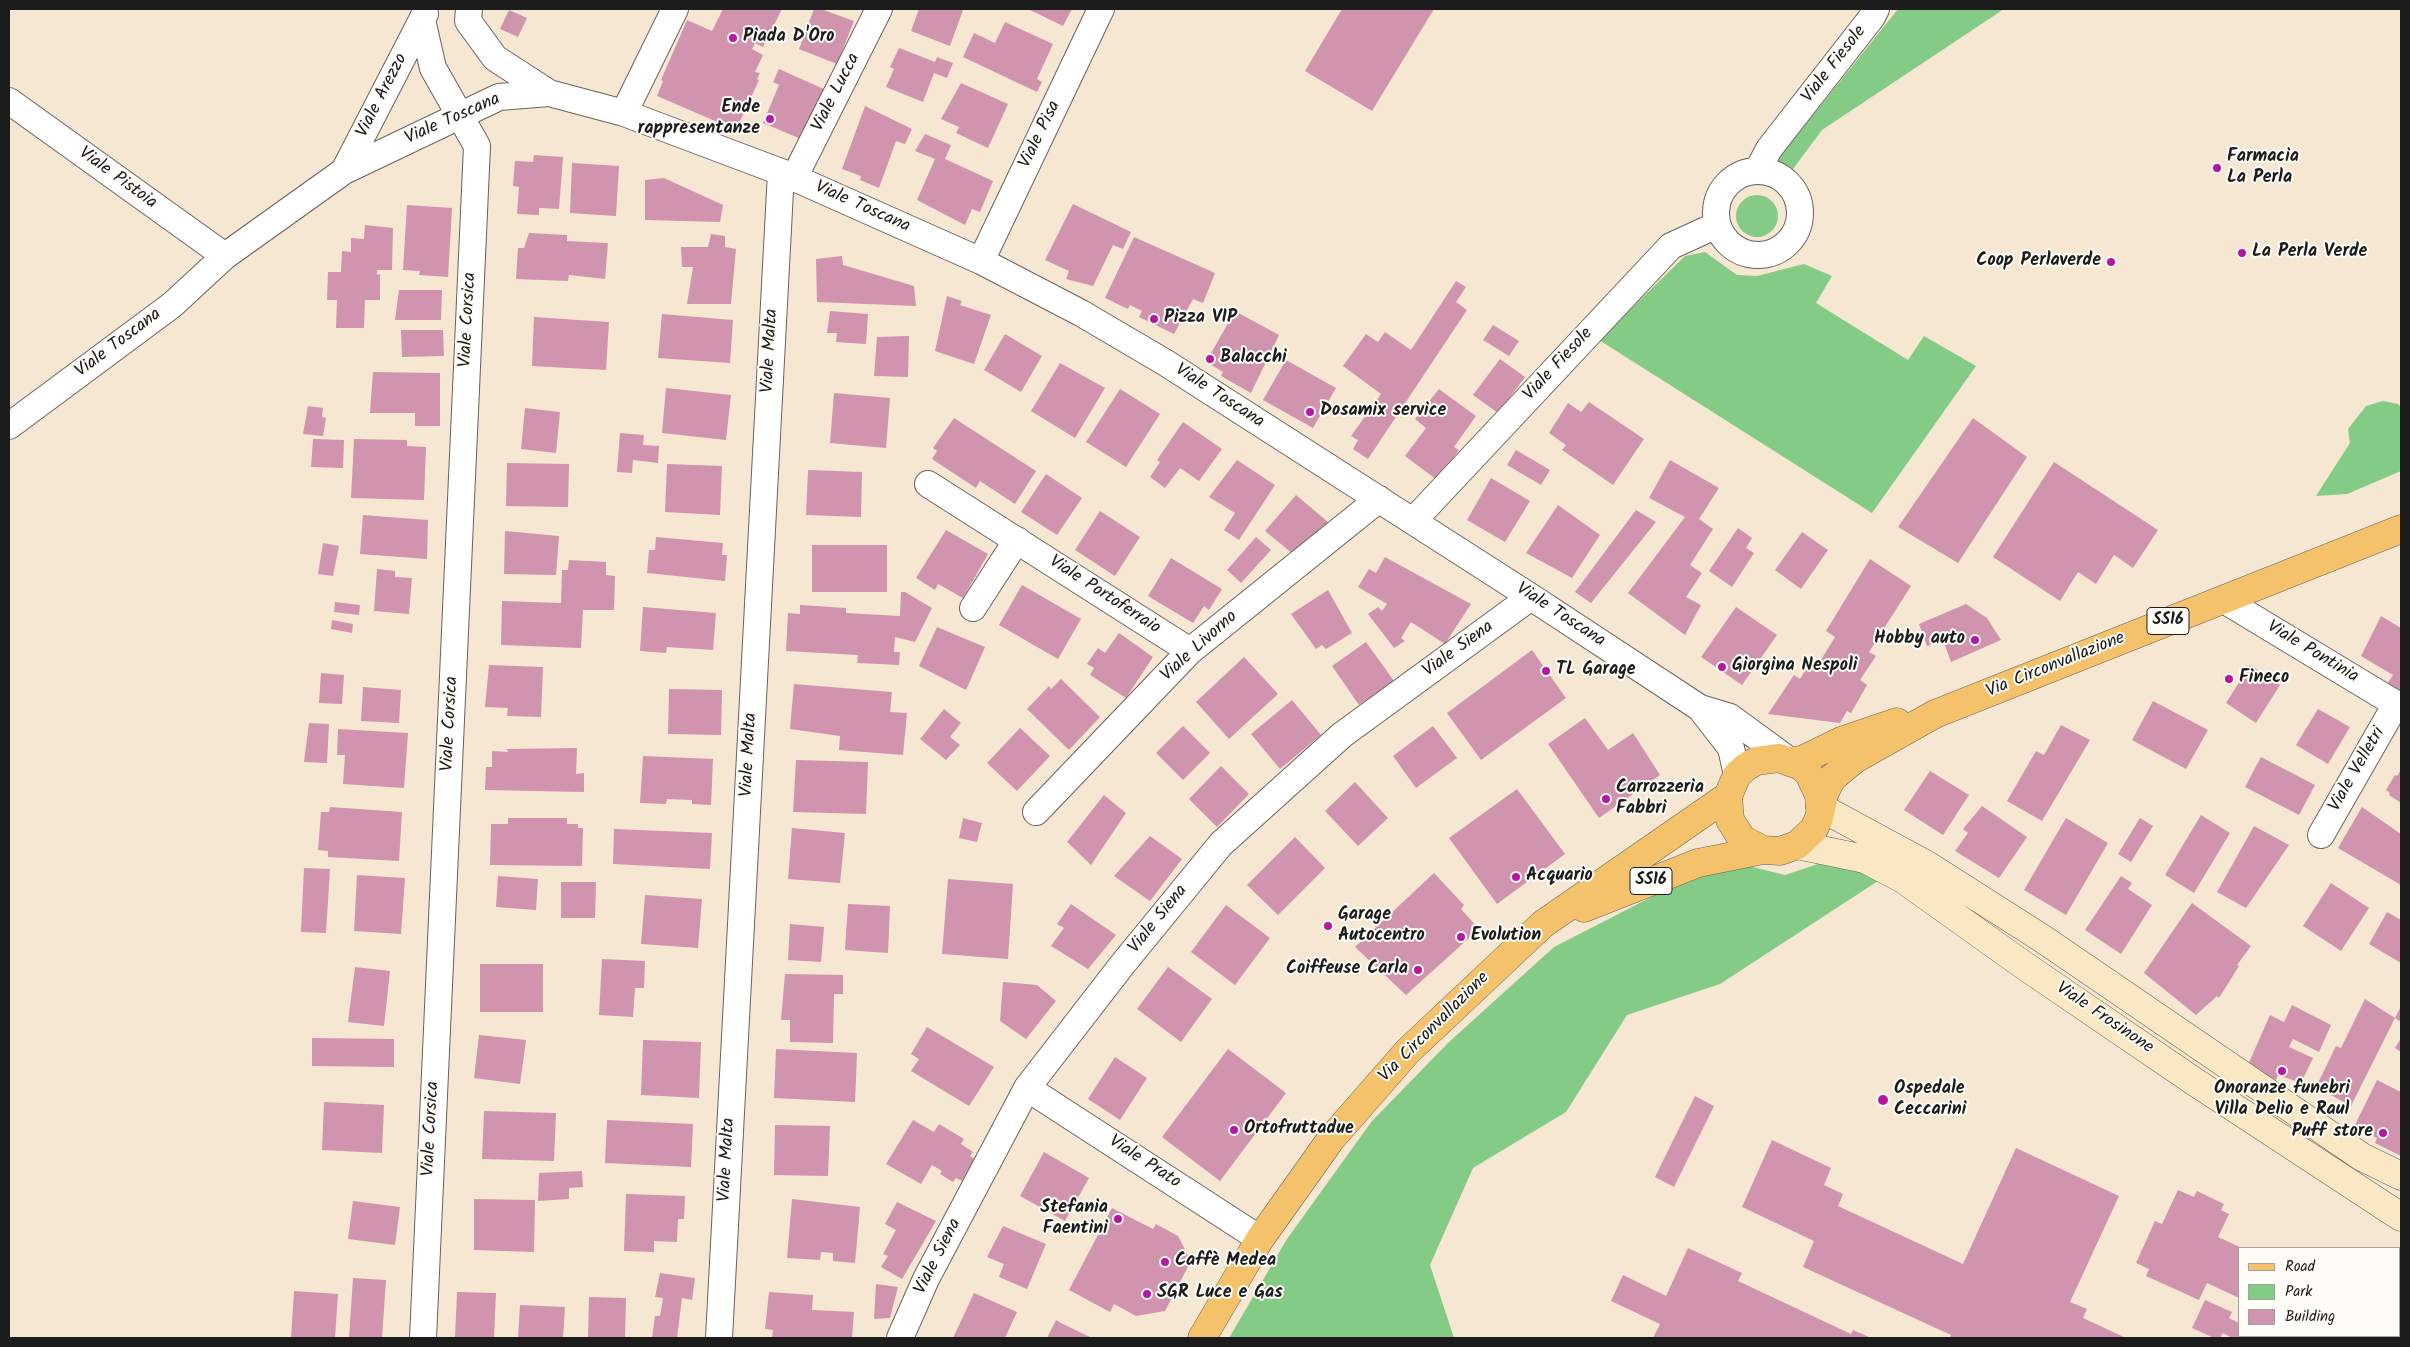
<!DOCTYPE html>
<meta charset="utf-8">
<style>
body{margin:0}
#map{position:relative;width:2410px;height:1347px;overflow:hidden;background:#f6e7d2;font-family:Kalam,sans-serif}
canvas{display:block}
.frame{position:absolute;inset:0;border:10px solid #1c1c1c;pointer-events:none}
.legend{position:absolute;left:2238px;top:1247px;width:162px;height:90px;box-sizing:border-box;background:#fdfcf7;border:1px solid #a3a29f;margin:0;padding:6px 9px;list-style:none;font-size:15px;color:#1c1c1c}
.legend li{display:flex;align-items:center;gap:10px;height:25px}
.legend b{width:25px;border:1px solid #a3a29f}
</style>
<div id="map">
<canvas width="2410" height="1347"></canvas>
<div class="frame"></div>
<ul class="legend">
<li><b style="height:6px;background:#f3c26a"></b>Road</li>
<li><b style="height:14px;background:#84cb85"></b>Park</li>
<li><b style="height:14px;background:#d194af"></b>Building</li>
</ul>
</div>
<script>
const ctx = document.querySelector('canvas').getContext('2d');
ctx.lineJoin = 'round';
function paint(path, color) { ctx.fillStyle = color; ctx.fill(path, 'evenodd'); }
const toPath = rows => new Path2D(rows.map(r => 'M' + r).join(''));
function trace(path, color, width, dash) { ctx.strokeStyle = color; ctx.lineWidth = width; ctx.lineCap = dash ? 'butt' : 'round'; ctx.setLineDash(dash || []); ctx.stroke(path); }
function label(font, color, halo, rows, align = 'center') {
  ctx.font = font + ' Kalam,sans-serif'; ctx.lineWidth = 4; ctx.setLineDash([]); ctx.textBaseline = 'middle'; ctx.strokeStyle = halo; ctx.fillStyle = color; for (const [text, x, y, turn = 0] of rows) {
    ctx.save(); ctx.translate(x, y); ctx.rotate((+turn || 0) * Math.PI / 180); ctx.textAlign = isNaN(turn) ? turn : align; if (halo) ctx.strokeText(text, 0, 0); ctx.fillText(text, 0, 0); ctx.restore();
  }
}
paint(toPath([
 [1898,9,2004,9,1822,130,1793,169,1782,168,1778,159],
 '1736 216a21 21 0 1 1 42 0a21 21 0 1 1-42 0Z',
 [1705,252,1737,275,1757,276,1804,264,1832,276,1816,303,1908,360,1924,336,1976,366,1872,513,1599,340,1685,256],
 [2383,401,2398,404,2401,407,2401,471,2347,494,2316,496,2350,443,2348,429,2366,406],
 [1821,863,1861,870,1878,881,1720,984,1627,1015,1566,1112,1473,1168,1430,1265,1454,1338,1229,1338,1287,1239,1372,1121,1449,1042,1554,947,1710,867,1741,864,1785,875]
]), '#84cb85');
paint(toPath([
 [723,9,782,9,763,47,755,43,752,49,763,55,755,72,760,73,757,79,759,80,736,130,657,96,663,81,661,80,687,20,712,31],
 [814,9,821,9,854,21,837,64,799,49],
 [919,9,963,10,950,46,911,31],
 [1028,9,1072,9,1063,26],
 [1342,9,1434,9,1372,111,1305,71],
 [509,10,527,18,518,37,500,29],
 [1005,22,1053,44,1037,79,1042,82,1037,92,963,57,974,33,995,43],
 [899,48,935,62,937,57,953,63,947,78,934,73,923,102,886,87,894,69,890,67],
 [779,69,826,90,801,139,763,123,779,85,773,82],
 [961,83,1008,104,988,148,956,133,959,127,941,119],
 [865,106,912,129,905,144,896,141,879,188,860,180,861,176,842,169],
 [925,134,951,145,945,159,993,181,980,212,972,209,965,225,917,200,935,159,915,151],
 [534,155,563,157,559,209,539,208,539,215,517,214,519,187,513,186,515,161,533,162],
 [572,163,619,166,616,216,570,213],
 [664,178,723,205,720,222,645,220,645,180],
 [1073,204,1131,232,1123,249,1113,245,1093,286,1066,279,1069,271,1045,260],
 [407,205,452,208,448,277,419,275,420,271,403,270],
 [365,225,393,228,392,270,377,270,377,275,380,274,380,300,365,300,364,328,336,328,337,300,327,300,328,272,341,272,342,251,351,252,351,238,364,239],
 [529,233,567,235,567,241,608,243,605,279,569,275,568,281,516,279,518,248,524,248],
 [711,234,725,236,725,247,736,249,731,304,687,304,693,267,682,267,681,247,708,247],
 [1134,237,1215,273,1203,303,1193,299,1174,334,1139,317,1142,311,1130,305,1128,309,1105,298],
 [842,256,843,265,914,286,916,306,817,302,816,259],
 [1456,281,1466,287,1456,302,1467,310,1368,459,1353,449,1358,440,1351,436,1381,394,1343,366,1366,334,1378,342,1385,332,1411,350],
 [399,290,442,290,441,320,395,320],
 [947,296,962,301,960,305,991,315,974,364,935,351],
 [830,311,868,314,866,344,836,342,837,333,827,333],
 [1235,311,1279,335,1251,393,1221,376,1223,372,1206,362],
 [662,314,733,320,730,363,658,358],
 [534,317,609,322,606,370,532,366],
 [1493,325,1519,341,1509,356,1483,340],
 [401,330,443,330,444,356,402,357],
 [1005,334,1042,356,1021,392,984,370],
 [909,336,908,377,874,376,877,337],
 [1500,359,1525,377,1498,413,1473,395],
 [1286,360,1336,388,1313,428,1263,400],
 [1060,363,1105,388,1075,438,1031,411],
 [373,372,440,373,440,426,415,426,415,413,370,413],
 [666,388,731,395,726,440,662,433],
 [1120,389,1160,414,1126,467,1086,442],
 [1439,389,1476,416,1454,447,1459,450,1437,480,1405,456,1426,428,1415,419],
 [834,393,890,398,886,448,830,443],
 [1589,402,1644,439,1613,485,1562,450,1566,445,1549,433,1568,403,1581,412],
 [308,406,323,408,322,417,326,418,323,436,303,434],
 [525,408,560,412,556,453,521,449],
 [954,418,1036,471,1015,504,980,481,976,488,932,459,937,451,933,448],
 [1973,418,2027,457,1958,563,1898,527],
 [1183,422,1222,449,1199,481,1180,468,1165,488,1150,477,1160,462,1157,460],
 [620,433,644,435,643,445,659,446,658,463,633,460,632,473,617,472],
 [313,439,344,440,343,468,311,467],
 [354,439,407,440,407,446,426,447,424,500,351,498],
 [1516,450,1550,470,1541,485,1507,465],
 [1237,460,1275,485,1239,540,1224,530,1235,513,1209,497],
 [1670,460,1719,488,1699,519,1713,529,1690,565,1702,573,1686,597,1701,605,1685,635,1628,593,1685,517,1649,498],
 [2054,462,2158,530,2133,568,2114,555,2096,584,2078,572,2060,601,1993,557],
 [507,463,569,464,568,507,506,506],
 [667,464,722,466,720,515,665,512],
 [808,470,862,472,861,517,806,515],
 [1046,474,1082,498,1057,535,1021,512],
 [1491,478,1530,501,1505,542,1467,520],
 [1296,495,1328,522,1298,558,1265,531],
 [1558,505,1600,535,1572,578,1526,553],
 [1636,510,1656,522,1591,603,1575,592],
 [1100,511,1140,537,1115,576,1075,550],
 [363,515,428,520,427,559,360,554],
 [1738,528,1752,538,1746,548,1754,553,1732,587,1709,571],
 [946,530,988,554,963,598,938,584,935,590,916,578],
 [505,531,559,536,556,575,504,574],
 [1802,532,1828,550,1801,589,1775,570],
 [656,537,723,543,722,555,727,555,725,581,647,573,649,550,655,550],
 [1256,537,1271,550,1241,583,1227,570],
 [323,543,339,546,333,576,318,574],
 [812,545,887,545,887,592,812,592],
 [1385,557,1471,604,1445,644,1411,622,1401,638,1405,641,1394,648,1368,614,1378,607,1382,611,1387,604,1358,587,1369,569,1376,573],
 [1171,558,1222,589,1209,610,1204,606,1193,623,1148,596],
 [1870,559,1911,586,1869,652,1876,656,1860,680,1867,685,1851,713,1847,711,1840,723,1768,714,1794,675,1800,679,1813,658,1819,663,1835,637,1826,631],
 [569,560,606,562,606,575,615,576,614,610,583,610,581,648,501,645,502,601,561,603,562,570,568,570],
 [377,569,395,571,395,577,412,578,409,614,374,611],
 [1022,585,1081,619,1058,659,999,625],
 [1328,590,1352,633,1326,649,1322,645,1316,649,1291,614],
 [901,592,905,592,932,608,915,642,895,637,894,652,900,652,899,665,857,663,858,655,786,651,788,613,800,614,800,605,846,608,846,613,900,616],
 [335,602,360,605,359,615,334,612],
 [1966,604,1987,618,2001,640,1951,662,1943,640,1927,646,1919,624],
 [643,607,716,613,713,650,667,647,666,653,640,651],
 [1736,607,1777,635,1742,685,1701,657],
 [2381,616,2401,628,2401,692,2387,684,2393,675,2361,656],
 [332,620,353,624,352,633,331,629],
 [937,627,985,647,966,690,919,666],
 [1119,633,1153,657,1126,698,1090,675,1094,668,1087,664,1098,648,1105,653],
 [1366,642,1394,681,1359,705,1332,666],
 [1532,650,1566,698,1481,760,1447,713],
 [1244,657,1278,694,1229,739,1196,702],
 [489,665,543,667,541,717,507,716,508,708,485,707],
 [2250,665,2280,685,2256,723,2226,703],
 [321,673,344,675,342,704,319,703],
 [1061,679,1100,717,1069,750,1027,709,1049,686,1051,689],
 [794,684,892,692,890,712,907,713,903,755,839,750,840,736,790,729],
 [363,687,401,690,399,723,361,721],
 [669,689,722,690,721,735,668,734],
 [1292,700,1321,735,1280,769,1251,734],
 [2153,701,2208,730,2186,769,2132,740],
 [944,709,961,723,950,737,960,745,946,760,920,739],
 [2318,709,2350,727,2328,764,2296,745],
 [1585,718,1608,750,1633,733,1660,775,1599,818,1548,744],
 [309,723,329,724,327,763,304,762],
 [2061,725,2090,740,2042,821,2007,801,2036,751,2044,755],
 [1183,726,1210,753,1183,780,1156,753],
 [1433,726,1457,758,1416,788,1393,756],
 [1020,728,1050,756,1017,791,987,763],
 [338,729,408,733,404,788,343,784,345,755,337,755],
 [577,748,576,774,584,773,584,792,485,790,486,767,492,767,492,751,508,752,507,749],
 [643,756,713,759,711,805,692,804,692,800,667,799,666,804,640,803],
 [2261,757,2315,785,2299,815,2245,787],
 [796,760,868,762,866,814,793,812],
 [1221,766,1249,794,1217,827,1189,799],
 [2401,770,2401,803,2389,795,2390,793,2386,790,2395,775,2397,776],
 [1930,771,1969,795,1943,835,1904,810],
 [1355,782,1388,818,1358,846,1325,811],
 [1517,789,1565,854,1497,904,1449,838],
 [1104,795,1126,813,1091,865,1067,842],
 [1982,806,2027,837,1999,878,1955,851,1968,833,1963,829],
 [330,807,402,812,399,861,328,857,328,851,318,850,321,812,329,812],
 [2362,807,2401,834,2401,885,2338,848],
 [2201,815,2230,833,2194,893,2165,875],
 [508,818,567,818,567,824,578,824,578,828,583,828,582,866,490,865,491,824,508,824],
 [963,818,982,823,977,842,959,838],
 [2066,818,2108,843,2066,915,2024,890],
 [2140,818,2153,826,2131,862,2118,854],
 [2254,826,2289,845,2246,908,2217,892],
 [792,828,845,833,840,883,788,879],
 [614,829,712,833,710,869,613,864],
 [1150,836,1182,859,1150,901,1114,876],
 [1295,837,1325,868,1278,915,1247,885],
 [304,868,330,869,326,933,301,932],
 [1434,873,1464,905,1461,909,1479,929,1406,995,1355,947],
 [357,875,405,878,401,934,354,931],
 [498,876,538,879,536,910,496,907],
 [2121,876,2132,883,2128,889,2152,905,2121,954,2085,930],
 [948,879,1013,884,1008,959,942,954],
 [561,882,596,882,595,918,561,918],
 [2331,883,2369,908,2341,951,2303,926],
 [645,895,702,899,698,948,641,944],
 [2192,903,2251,946,2237,965,2239,966,2219,998,2217,996,2196,1015,2144,973],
 [848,904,890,906,888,953,845,950],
 [1071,904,1116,935,1088,969,1051,946,1064,928,1057,924],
 [1226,905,1270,938,1235,985,1191,952],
 [2387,912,2401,920,2401,963,2369,944],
 [790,924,824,927,821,962,788,960],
 [602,959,645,961,644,988,635,988,633,1017,599,1015],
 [480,964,543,964,543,1012,480,1012],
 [355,967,390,971,384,1026,348,1022],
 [1168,967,1212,999,1181,1042,1137,1009],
 [785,974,843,975,843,994,834,994,833,1043,790,1042,790,1020,781,1020],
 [1003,982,1037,985,1056,1001,1026,1039,1000,1021],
 [2365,999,2395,1018,2351,1106,2316,1087,2336,1046,2341,1048],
 [2292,1005,2331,1025,2319,1052,2293,1039,2289,1047,2313,1058,2301,1083,2278,1075,2276,1080,2247,1067,2270,1015,2284,1022],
 [2401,1006,2401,1022,2395,1018],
 [927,1027,994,1067,969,1106,911,1071,919,1059,911,1054],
 [479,1035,526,1040,520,1084,474,1078],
 [312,1038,394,1039,394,1067,312,1066],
 [2401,1038,2401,1052,2395,1048],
 [643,1040,701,1042,699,1098,641,1095],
 [776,1049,857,1053,855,1102,774,1098],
 [1228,1049,1286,1093,1220,1181,1162,1137],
 [1115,1057,1147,1078,1120,1120,1088,1099],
 [2377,1080,2401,1092,2401,1156,2375,1143,2377,1138,2354,1127],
 [1695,1096,1714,1106,1674,1187,1655,1177],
 [324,1102,384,1105,382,1153,322,1150],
 [484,1111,556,1113,554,1161,482,1159],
 [607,1120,693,1124,691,1167,605,1163],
 [913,1120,934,1132,939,1124,964,1139,961,1144,973,1152,970,1156,975,1159,962,1181,956,1178,953,1182,940,1174,942,1171,932,1165,921,1184,886,1164],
 [775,1125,830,1126,828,1176,774,1175],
 [1772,1140,1831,1168,1824,1185,1843,1194,1838,1206,1963,1264,2016,1148,2119,1196,2070,1302,2087,1309,2083,1318,2126,1338,1950,1338,1951,1335,1803,1267,1814,1241,1742,1207],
 [1044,1152,1089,1178,1065,1221,1020,1196],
 [582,1171,583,1187,569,1188,569,1199,538,1201,539,1173],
 [2178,1190,2194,1197,2197,1191,2224,1204,2221,1210,2229,1214,2218,1237,2242,1248,2239,1248,2239,1298,2207,1283,2199,1300,2146,1276,2149,1269,2136,1263,2155,1221,2162,1224],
 [626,1194,685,1196,684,1219,678,1219,677,1242,654,1241,654,1252,624,1251],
 [474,1199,535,1200,534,1252,474,1250],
 [792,1199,860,1207,855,1263,833,1261,833,1253,821,1252,820,1260,787,1258],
 [353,1201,400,1207,395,1245,348,1239],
 [897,1202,936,1221,902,1279,881,1267,888,1256,883,1254,896,1230,885,1224],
 [1112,1208,1153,1229,1156,1224,1178,1236,1191,1261,1165,1311,1136,1316,1114,1304,1110,1312,1069,1290],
 [1003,1226,1046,1244,1027,1289,999,1277,1004,1264,987,1257],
 [1688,1248,1742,1273,1738,1281,1851,1334,1853,1330,1871,1338,1653,1338,1660,1324,1611,1301,1623,1275,1666,1296],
 [660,1273,695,1278,692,1300,682,1298,677,1338,652,1338,655,1316,660,1316,663,1298,655,1297],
 [353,1278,386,1280,382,1338,349,1338],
 [876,1284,898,1287,890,1318,874,1319],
 [294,1291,338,1294,335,1338,291,1338],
 [457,1292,496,1293,494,1338,455,1338],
 [769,1292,813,1295,812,1310,854,1312,852,1338,772,1338,773,1330,765,1329],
 [974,1293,1017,1312,1005,1338,953,1338],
 [589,1297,626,1298,625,1338,588,1338],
 [2205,1300,2232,1312,2229,1318,2239,1323,2239,1336,2293,1336,2292,1338,2232,1338,2223,1333,2220,1338,2214,1338,2192,1328],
 [520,1305,565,1307,563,1338,518,1338],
 [1056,1320,1061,1323,1092,1338,1047,1338]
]), '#d194af');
const street = toPath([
 [469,9,468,21,495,58,549,93],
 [422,20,433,68,477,146,423,1338],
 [9,101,225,256],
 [624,113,675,9],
 [1758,170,1769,149,1872,17,1876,9],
 '1716 213a42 42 0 1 1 84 0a42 42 0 1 1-84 0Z',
 [344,171,425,14],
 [794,178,879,9],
 [981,261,1101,9],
 [9,426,172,305,225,256,344,171,499,97,549,93,624,113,781,172,981,261,1081,313,1166,363,1531,597,1700,708],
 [928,484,1190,651],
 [1413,521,1671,246,1717,225],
 [2224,600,2401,707],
 [973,608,1017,540],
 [1737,775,1731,748,1700,708,1730,717,1790,761],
 [1036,812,1190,651,1379,499],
 [2321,835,2396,704],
 [1027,1088,1260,1239],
 [719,1338,781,172],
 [900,1338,926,1279,1027,1088,1122,965,1221,844,1342,735,1531,597]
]);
const secondary = toPath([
 [1820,807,1927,865,2043,939,2362,1157,2401,1176],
 [1797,845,1865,859,1903,879,2022,964,2195,1082,2401,1217]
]);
const primary = toPath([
 [1790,761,1802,760,1841,741,1897,722],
 [1820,807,1819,795,1809,774,1801,766,1779,758,1756,761,1746,767,1737,775,1728,796,1730,820,1742,839,1763,850,1780,851,1797,845,1814,829,1819,818,1824,794,1832,778,1855,759,1935,714,2401,529],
 [1584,908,1698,863,1763,850],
 [1202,1338,1260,1239,1331,1139,1408,1051,1543,924,1728,796]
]);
trace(street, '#68635c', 28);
trace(secondary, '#68635c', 29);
trace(primary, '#68635c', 29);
trace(street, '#fff', 26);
trace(secondary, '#fae7c3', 28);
trace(primary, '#f3c26a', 28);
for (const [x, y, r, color] of [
 [733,38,5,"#b5179e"],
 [770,119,5,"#b5179e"],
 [2217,168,5,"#b5179e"],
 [2242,253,5,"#b5179e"],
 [2111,262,5,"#b5179e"],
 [1154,319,5,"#b5179e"],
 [1210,359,5,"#b5179e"],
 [1310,412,5,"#b5179e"],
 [1975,640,5,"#b5179e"],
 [1722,667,5,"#b5179e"],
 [1546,671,5,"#b5179e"],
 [2229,679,5,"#b5179e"],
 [1606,799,5,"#b5179e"],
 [1516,877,5,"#b5179e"],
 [1328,926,5,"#b5179e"],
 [1461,937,5,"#b5179e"],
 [1418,970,5,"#b5179e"],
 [2282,1071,5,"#b5179e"],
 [1883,1100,6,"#b5179e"],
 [1234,1130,5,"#b5179e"],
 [2383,1133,5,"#b5179e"],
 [1118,1219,5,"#b5179e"],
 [1165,1262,5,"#b5179e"],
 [1147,1294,5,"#b5179e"]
]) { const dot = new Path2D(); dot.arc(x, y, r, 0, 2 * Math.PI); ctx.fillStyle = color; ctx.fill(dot); trace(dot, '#fdfcf7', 2); }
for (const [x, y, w] of [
 [2168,621,42],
 [1651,881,42]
]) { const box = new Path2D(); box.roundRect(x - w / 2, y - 13.5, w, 27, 4); ctx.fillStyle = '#fdfcf7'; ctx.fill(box); trace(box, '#1c1c1c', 1); }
label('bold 16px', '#1c1c1c', null, [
 ["SS16",2168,621],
 ["SS16",1651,881]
]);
label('bold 18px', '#1c1c1c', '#fdfcf7', [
 ["Piada D'Oro",743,38],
 ["Ende",760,109,"right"],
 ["rappresentanze",760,130,"right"],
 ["Farmacia",2227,158],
 ["La Perla",2227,179],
 ["La Perla Verde",2252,253],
 ["Coop Perlaverde",2101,262,"right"],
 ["Pizza VIP",1164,319],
 ["Balacchi",1220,359],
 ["Dosamix service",1320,412],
 ["Hobby auto",1965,640,"right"],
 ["Giorgina Nespoli",1732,667],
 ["TL Garage",1556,671],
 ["Fineco",2239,679],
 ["Carrozzeria",1616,789],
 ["Fabbri",1616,810],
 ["Acquario",1526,877],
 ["Garage",1338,916],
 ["Autocentro",1338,937],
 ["Evolution",1471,937],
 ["Coiffeuse Carla",1408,970,"right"],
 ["Ospedale",1894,1090],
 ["Ceccarini",1894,1111],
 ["Onoranze funebri",2282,1090,"center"],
 ["Villa Delio e Raul",2282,1111,"center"],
 ["Ortofruttadue",1244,1130],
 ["Puff store",2373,1133,"right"],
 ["Stefania",1108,1209,"right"],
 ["Faentini",1108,1230,"right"],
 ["Caffè Medea",1175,1262],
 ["SGR Luce e Gas",1157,1294]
], 'left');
label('18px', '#1c1c1c', '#fdfcf7', [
 ["Viale Fiesole",1835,65,-52],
 ["Viale Lucca",837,93,-63],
 ["Viale Arezzo",383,96,-63],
 ["Viale Toscana",453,120,-24],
 ["Viale Pisa",1041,135,-64],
 ["Viale Pistoia",117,179,36],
 ["Viale Toscana",862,208,24],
 ["Viale Corsica",469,320,-87],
 ["Viale Toscana",119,344,-37],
 ["Viale Malta",771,351,-87],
 ["Viale Fiesole",1559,365,-47],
 ["Viale Toscana",1219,397,33],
 ["Viale Portoferraio",1104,596,33],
 ["Viale Toscana",1560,616,33],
 ["Viale Livorno",1200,647,-42],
 ["Viale Siena",1459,650,-36],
 ["Viale Pontinia",2312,653,31],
 ["Via Circonvallazione",2056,666,-22],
 ["Viale Corsica",451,724,-87],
 ["Viale Malta",750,755,-87],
 ["Viale Velletri",2358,770,-60],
 ["Viale Siena",1159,920,-51],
 ["Viale Frosinone",2104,1019,34],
 ["Via Circonvallazione",1435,1028,-45],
 ["Viale Corsica",432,1129,-87],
 ["Viale Malta",728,1160,-87],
 ["Viale Prato",1144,1163,33],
 ["Viale Siena",939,1257,-63]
]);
</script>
